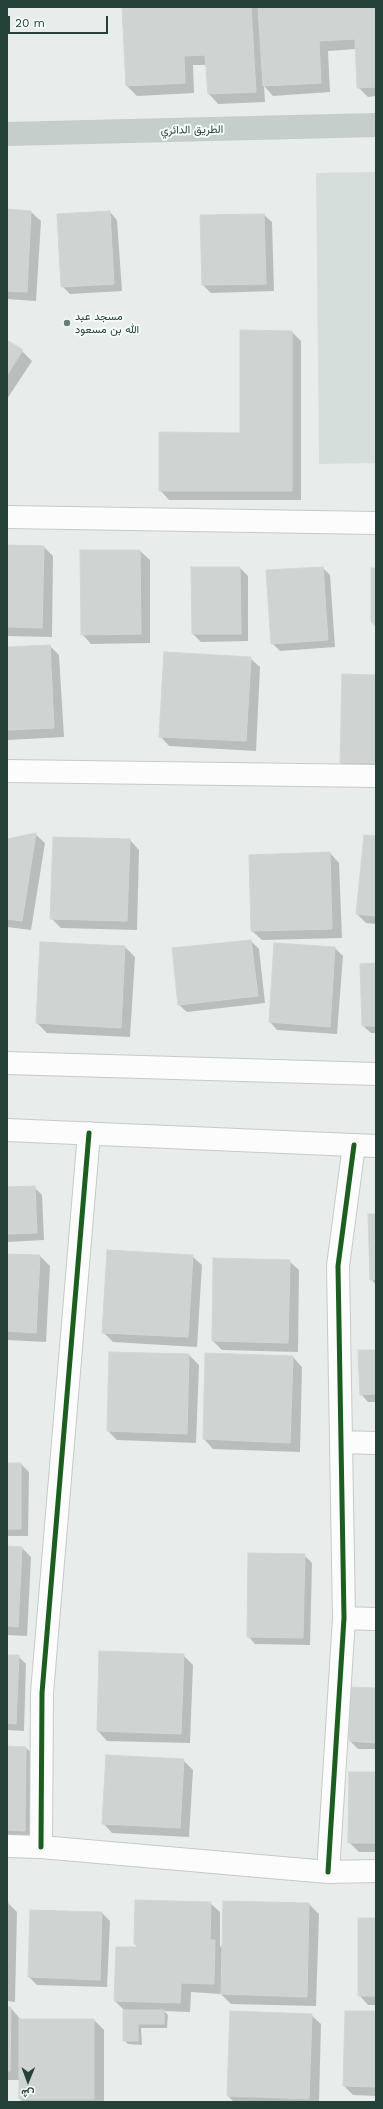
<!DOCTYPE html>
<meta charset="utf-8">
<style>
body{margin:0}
#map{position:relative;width:383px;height:2109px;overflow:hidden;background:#e8edeb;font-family:"Work Sans",Vazirmatn,sans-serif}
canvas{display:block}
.frame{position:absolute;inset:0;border:8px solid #24423a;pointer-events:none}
.north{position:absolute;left:8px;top:2061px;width:40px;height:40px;-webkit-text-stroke:3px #f7fbf9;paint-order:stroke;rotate:181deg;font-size:11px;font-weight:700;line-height:16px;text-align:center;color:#24423a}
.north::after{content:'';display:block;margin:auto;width:14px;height:18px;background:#24423a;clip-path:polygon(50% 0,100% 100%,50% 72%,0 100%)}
.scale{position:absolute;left:8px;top:16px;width:100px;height:18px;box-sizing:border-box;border:2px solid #24423a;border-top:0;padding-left:5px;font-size:12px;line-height:14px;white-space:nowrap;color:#24423a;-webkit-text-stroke:3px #f7fbf9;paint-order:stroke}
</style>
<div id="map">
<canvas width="383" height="2109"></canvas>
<div class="frame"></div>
<div class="north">ش</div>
<div class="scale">20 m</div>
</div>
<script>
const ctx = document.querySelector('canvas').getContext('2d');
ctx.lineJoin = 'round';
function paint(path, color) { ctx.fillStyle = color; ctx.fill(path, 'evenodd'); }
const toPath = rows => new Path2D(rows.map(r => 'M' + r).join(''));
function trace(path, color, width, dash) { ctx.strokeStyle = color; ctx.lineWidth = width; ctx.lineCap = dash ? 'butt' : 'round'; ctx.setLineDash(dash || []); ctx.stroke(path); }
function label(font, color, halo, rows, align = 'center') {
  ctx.font = font + ' "Work Sans",Vazirmatn,sans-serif'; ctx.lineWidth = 4; ctx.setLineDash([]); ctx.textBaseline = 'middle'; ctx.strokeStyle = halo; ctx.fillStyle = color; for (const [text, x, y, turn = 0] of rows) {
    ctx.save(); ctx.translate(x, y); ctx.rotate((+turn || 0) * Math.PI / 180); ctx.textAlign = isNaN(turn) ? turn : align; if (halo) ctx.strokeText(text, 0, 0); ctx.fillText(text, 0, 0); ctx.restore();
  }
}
paint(toPath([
 [376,172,376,463,319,464,316,173]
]), '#d6dedb');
paint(toPath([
 [123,7,376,7,376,96,368,97,358,87,356,49,328,51,330,92,273,96,264,86,265,102,218,104,209,94,207,65,193,65,194,93,137,96,127,86],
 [7,210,31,212,41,221,36,301,7,299],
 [110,212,117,220,122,291,70,294,62,286],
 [264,215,272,222,274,291,211,293,203,285],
 [292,332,301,341,301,500,169,500,160,490,241,434],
 [7,341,22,351,32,361,7,399],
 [7,546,44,547,53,556,52,637,7,636],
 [140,551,150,560,150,643,91,644,82,634],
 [192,568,240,568,248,576,248,641,201,642,193,634],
 [323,568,330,575,335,647,280,651,272,643],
 [50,646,59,655,64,737,7,740,7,648],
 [250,658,260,667,256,751,169,746,160,736],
 [376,676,376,770,349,770,341,762],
 [35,834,45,843,31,930,7,927,7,840],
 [376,837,376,924,366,923,357,914],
 [130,840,139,850,137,930,61,928,51,918],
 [330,853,339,863,342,938,262,940,252,931],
 [251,941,259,949,265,1003,187,1012,179,1005],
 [41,943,125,947,135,957,130,1037,47,1033,37,1023],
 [275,944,335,948,343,956,337,1034,277,1030,270,1022],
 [376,964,376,1033,371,1033,363,1026],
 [34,1187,42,1195,44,1240,7,1242,7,1188],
 [376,1215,376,1285,371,1279],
 [7,1255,40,1256,50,1266,46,1342,7,1340],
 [192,1256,202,1265,197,1347,113,1342,103,1332],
 [289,1261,299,1270,298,1352,222,1350,213,1341],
 [376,1351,376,1402,368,1402,361,1394],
 [110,1353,189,1355,199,1365,196,1443,117,1440,108,1431],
 [293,1357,302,1367,300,1452,213,1449,204,1439],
 [7,1464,21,1464,29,1472,28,1536,7,1536],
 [7,1547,22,1548,31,1557,27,1636,7,1635],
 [304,1555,312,1563,310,1645,255,1644,248,1636],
 [183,1655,193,1665,190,1743,107,1741,98,1731],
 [7,1656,18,1656,26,1664,24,1731,7,1730],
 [376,1689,376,1749,358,1749,350,1741],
 [7,1747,26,1748,36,1757,34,1840,7,1839],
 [183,1760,193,1770,189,1837,112,1833,103,1823],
 [376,1773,376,1852,359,1852,349,1842],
 [7,1902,17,1912,15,2002,7,2001],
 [210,1903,220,1912,220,1946,223,1949,309,1904,319,1914,316,2006,231,2004,221,1994,191,1992,190,2012,164,2011,168,2015,167,2028,141,2028,142,2045,128,2044,124,2040,124,2010,115,2001,116,1948,138,1948,135,1944],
 [31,1911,102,1913,110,1921,107,1987,37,1985,29,1977],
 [376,1919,376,2005,368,2005,359,1995],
 [7,2008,11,2008,21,2020,94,2020,104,2030,104,2102,23,2102,20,2099,20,2080,7,2080],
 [376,2012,376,2096,353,2095,344,2086],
 [311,2015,321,2024,319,2102,234,2102,228,2096]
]), '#0003');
const building = toPath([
 [122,7,251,7,256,92,208,94,205,55,184,56,185,83,126,86,122,7],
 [258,7,376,7,376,87,357,88,355,39,319,41,321,83,263,86,258,7],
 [7,209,31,211,27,292,7,291,7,209],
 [110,211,114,284,61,287,57,214,110,211],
 [264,214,266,284,202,285,200,215,264,214],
 [240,330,292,331,292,491,159,491,159,432,240,433,240,330],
 [7,340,23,350,7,375,7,340],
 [7,545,44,546,42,628,7,627,7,545],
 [80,550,140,550,141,634,81,635,80,550],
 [191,567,240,567,241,634,192,634,191,567],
 [323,567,328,640,271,644,266,570,323,567],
 [371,568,376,568,376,627,371,621,371,568],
 [50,645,54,728,7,730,7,647,50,645],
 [164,652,251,657,246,741,159,737,164,652],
 [342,674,376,675,376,763,340,763,342,674],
 [36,833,22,921,7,919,7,839,36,833],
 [364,835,376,836,376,916,356,914,364,835],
 [53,837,130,839,127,921,50,919,53,837],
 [330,852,332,929,251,931,249,855,330,852],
 [251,940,258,996,178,1005,172,948,251,940],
 [40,942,125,946,121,1028,36,1023,40,942],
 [274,943,335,947,330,1027,269,1022,274,943],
 [376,963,376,1026,362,1026,360,964,376,963],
 [35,1186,37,1233,7,1234,7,1187,35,1186],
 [368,1214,376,1214,376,1279,370,1280,368,1214],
 [107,1250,193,1255,188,1337,102,1333,107,1250],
 [7,1254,40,1255,36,1333,7,1331,7,1254],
 [213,1258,290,1260,288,1343,212,1341,213,1258],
 [358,1350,376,1350,376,1394,360,1395,358,1350],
 [109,1352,189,1354,187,1434,107,1431,109,1352],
 [205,1353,293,1356,290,1443,203,1439,205,1353],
 [7,1463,21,1463,21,1529,7,1529,7,1463],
 [7,1546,22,1547,18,1627,7,1626,7,1546],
 [248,1553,305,1554,303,1638,247,1637,248,1553],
 [99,1651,184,1654,181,1734,97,1731,99,1651],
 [7,1655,19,1655,16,1724,7,1723,7,1655],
 [351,1687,376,1688,376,1743,349,1741,351,1687],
 [7,1746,26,1747,25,1831,7,1830,7,1746],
 [106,1755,184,1759,180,1828,102,1824,106,1755],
 [349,1772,376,1772,376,1843,348,1843,349,1772],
 [135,1900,211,1902,210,1940,215,1940,214,1984,181,1983,180,2003,114,2001,116,1947,137,1947,137,1944,134,1944,135,1900],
 [7,1901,8,1901,7,1938,7,1901],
 [223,1901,309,1903,307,1997,221,1994,223,1901],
 [30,1910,102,1912,100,1980,28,1977,30,1910],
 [358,1918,376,1918,376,1996,358,1996,358,1918],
 [7,2007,11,2007,10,2071,7,2071,7,2007],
 [123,2010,164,2010,164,2024,138,2024,138,2041,123,2041,123,2010],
 [230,2011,312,2014,309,2099,227,2096,230,2011],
 [345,2011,376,2011,376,2087,343,2086,345,2011],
 [19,2019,94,2019,94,2099,19,2099,19,2019]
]);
paint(building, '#cfd4d2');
trace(building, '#d1d6d4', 1);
const minor = toPath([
 [7,517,376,523],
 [7,771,376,776],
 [7,1063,376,1074],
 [7,1130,376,1146],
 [341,1442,376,1443],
 [344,1618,376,1619],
 [7,1846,41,1847,328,1872,376,1871],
 [41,1847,42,1693,89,1133],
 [328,1872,344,1618,338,1266,354,1145]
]);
const trunk = toPath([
 [7,134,376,125]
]);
trace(minor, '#c5cac8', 24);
trace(trunk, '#c3ccc9', 24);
trace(minor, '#fcfcfc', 22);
trace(trunk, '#c6cecc', 22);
trace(toPath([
 [41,1847,42,1693,89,1133],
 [328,1872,344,1618,338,1266,354,1145]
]), '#1b5e20', 5);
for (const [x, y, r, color] of [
 [67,323,4,"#697e78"]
]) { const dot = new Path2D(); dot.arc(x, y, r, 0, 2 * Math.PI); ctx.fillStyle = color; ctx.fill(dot); trace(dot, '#f7fbf9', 1.5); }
label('11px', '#24423a', '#f7fbf9', [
 ["الطريق الدائري",192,130,-1]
]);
label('11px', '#24423a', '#f7fbf9', [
 ["مسجد عبد",75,317],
 ["الله بن مسعود",75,330]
], 'left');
</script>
